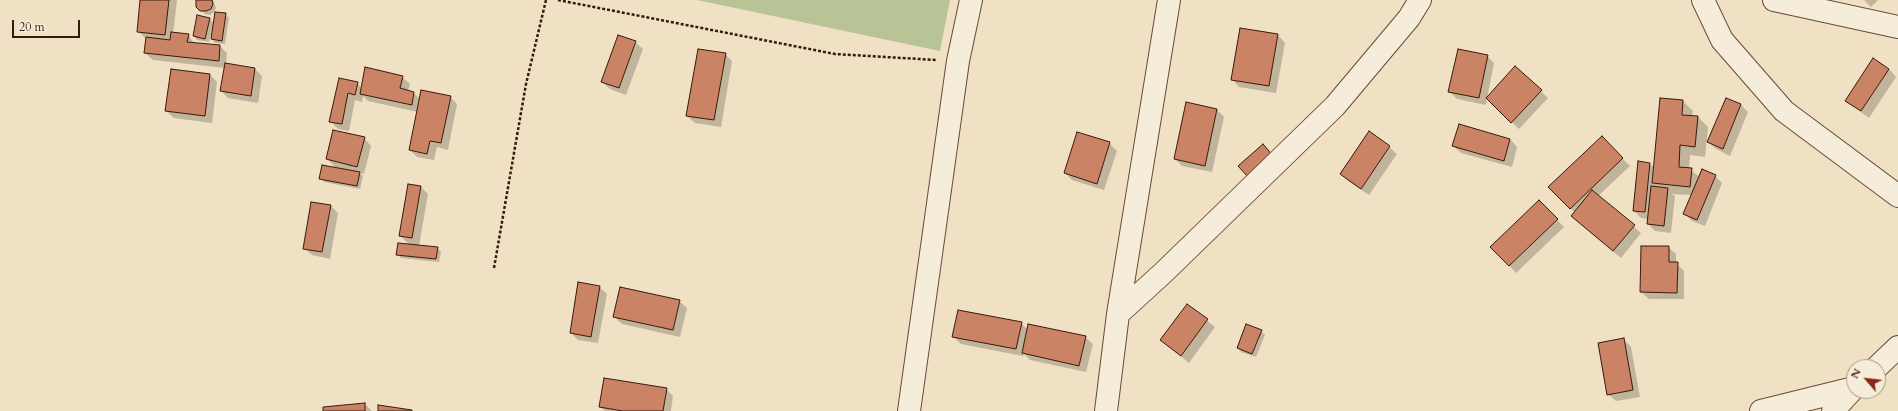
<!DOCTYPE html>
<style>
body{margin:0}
#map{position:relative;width:1898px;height:411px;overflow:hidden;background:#f0e1c5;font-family:Cardo,serif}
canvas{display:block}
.north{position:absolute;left:1846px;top:359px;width:40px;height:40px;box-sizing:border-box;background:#f5ecd9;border:1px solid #aa9886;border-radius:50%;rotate:298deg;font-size:11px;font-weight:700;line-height:16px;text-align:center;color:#3a1909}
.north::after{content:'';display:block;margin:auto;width:14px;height:18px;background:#8f2418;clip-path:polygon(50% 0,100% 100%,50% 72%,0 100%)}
.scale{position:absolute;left:12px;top:20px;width:68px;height:18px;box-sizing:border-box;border:2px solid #3a1909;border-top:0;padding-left:5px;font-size:12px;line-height:14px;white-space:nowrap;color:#3a1909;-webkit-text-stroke:3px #f5ecd9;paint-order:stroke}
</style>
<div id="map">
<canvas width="1898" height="411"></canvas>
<div class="north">N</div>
<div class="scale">20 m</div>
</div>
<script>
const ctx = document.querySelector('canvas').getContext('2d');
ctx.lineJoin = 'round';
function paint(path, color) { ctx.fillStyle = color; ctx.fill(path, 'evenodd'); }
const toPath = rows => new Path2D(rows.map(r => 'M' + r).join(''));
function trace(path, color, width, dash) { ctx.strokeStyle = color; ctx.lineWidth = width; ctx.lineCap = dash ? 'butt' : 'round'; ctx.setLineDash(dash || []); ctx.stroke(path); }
paint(toPath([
 [697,0,950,0,940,51]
]), '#b8c396');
paint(toPath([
 [141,0,177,0,173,34,188,35,195,44,220,46,227,53,226,64,255,69,262,76,258,103,228,98,221,91,225,68,153,60,145,53,146,39,138,31],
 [197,0,213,0,216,8,214,12,210,15,205,14,197,6],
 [1864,0,1878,0,1871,7],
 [225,14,229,18,225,44,215,43,212,39,213,29,212,29,209,42,197,40,194,36,209,19,214,23],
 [1278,35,1285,43,1276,93,1239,87,1232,79],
 [635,42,643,49,626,95,610,89,602,82],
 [725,54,732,61,721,127,695,123,687,116],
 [1487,56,1494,63,1487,98,1516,67,1548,98,1519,129,1487,98,1486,105,1457,99,1449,91],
 [1889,69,1896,77,1869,118,1846,101],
 [210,75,217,82,212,123,174,118,166,111],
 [402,77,410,84,408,91,414,93,420,99,450,97,457,104,448,150,437,147,434,160,417,157,410,150,418,112,368,101,363,96,362,102,355,100,349,131,338,129,331,122,340,79,357,83,362,88],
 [1726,99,1741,105,1748,112,1730,156,1716,149,1708,142],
 [1683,101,1693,111,1692,117,1698,117,1708,127,1705,157,1690,155,1689,169,1700,177,1715,176,1722,183,1705,226,1692,221,1685,214,1692,195,1672,194,1675,196,1671,233,1655,231,1648,224,1648,219,1641,218,1634,211,1650,164,1654,168],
 [1186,103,1217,110,1224,117,1212,172,1182,166,1175,159],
 [364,138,371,146,364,174,359,172,363,176,360,189,324,182,321,179,336,168,327,159],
 [1510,139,1517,147,1512,167,1461,153,1453,146],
 [1109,143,1117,151,1104,190,1072,180,1065,173],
 [1609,145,1630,166,1598,196,1641,233,1621,258,1579,223,1572,216,1575,213,1550,187],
 [1389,147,1397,154,1369,195,1348,181,1341,174],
 [421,187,428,194,419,246,437,248,441,252,439,262,401,258,397,254,410,245,400,236],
 [1539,201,1564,227,1516,273,1492,247],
 [331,206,338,213,330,259,312,255,304,248],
 [1668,247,1676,254,1676,263,1684,271,1684,299,1649,299,1641,292],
 [599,287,607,294,598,343,578,340,571,333],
 [679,301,687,308,680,337,622,324,614,317],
 [1187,305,1215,327,1189,363,1161,340],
 [1021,323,1028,330,1085,337,1093,344,1086,372,1030,360,1024,354,1023,356,961,344,954,337],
 [1261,331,1265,335,1256,357,1241,352,1238,348],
 [1624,340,1631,347,1640,397,1616,401,1608,394],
 [666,389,673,396,671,411,605,411,600,407],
 [365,404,372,411,324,411,324,408]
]), '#0003');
const building = toPath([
 [140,0,169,0,165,35,137,32,140,0],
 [196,0,212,0,213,4,211,9,206,11,200,11,196,7,196,0],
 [215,12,226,13,222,41,211,39,215,12],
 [197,15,210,18,205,39,193,36,197,15],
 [1240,28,1278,34,1269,86,1231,80,1240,28],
 [171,32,189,34,187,42,220,45,219,61,144,53,146,37,170,40,171,32],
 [618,35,636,41,619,88,601,82,618,35],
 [698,49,726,53,714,120,686,116,698,49],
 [1458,49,1488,55,1479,98,1448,92,1458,49],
 [1873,58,1889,69,1861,111,1845,101,1873,58],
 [225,63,255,68,251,96,220,91,225,63],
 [1515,66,1542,90,1511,123,1486,98,1515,66],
 [365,67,403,76,400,88,414,92,412,105,360,94,365,67],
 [171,69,210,74,205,116,165,111,171,69],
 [339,78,358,82,355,95,348,93,342,124,329,122,339,78],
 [421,90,451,96,441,143,430,141,427,154,409,150,421,90],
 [1660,98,1683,100,1682,115,1698,116,1695,147,1680,145,1679,167,1692,168,1690,187,1652,183,1660,98],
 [1726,98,1741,104,1723,149,1707,142,1726,98],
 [1186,102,1217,109,1205,166,1174,159,1186,102],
 [1459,124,1510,139,1504,161,1452,146,1459,124],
 [333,130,365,137,357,167,326,159,333,130],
 [1369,131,1390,146,1361,189,1340,174,1369,131],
 [1077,132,1110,142,1097,184,1064,173,1077,132],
 [1602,136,1623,158,1570,209,1548,187,1602,136],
 [1263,144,1274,157,1249,178,1238,166,1263,144],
 [1638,161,1650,163,1645,212,1633,211,1638,161],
 [322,165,360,172,357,186,319,179,322,165],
 [1702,169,1716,175,1697,220,1683,214,1702,169],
 [408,184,421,186,412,238,399,236,408,184],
 [1651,186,1668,188,1664,226,1647,224,1651,186],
 [1592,190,1635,225,1613,251,1571,216,1592,190],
 [1539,200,1558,219,1509,266,1490,247,1539,200],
 [311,202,331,205,322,252,303,249,311,202],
 [398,243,438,247,436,259,396,255,398,243],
 [1641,246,1669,246,1669,262,1678,262,1677,293,1640,292,1641,246],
 [578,282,600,286,591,337,570,333,578,282],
 [620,287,680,300,673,330,613,317,620,287],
 [1187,304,1208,319,1181,356,1160,340,1187,304],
 [958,310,1022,322,1016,349,952,337,958,310],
 [1028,324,1086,336,1079,366,1022,353,1028,324],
 [1246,324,1262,330,1252,354,1237,348,1246,324],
 [1624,338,1633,390,1607,395,1598,343,1624,338],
 [604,378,667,388,663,411,623,411,599,407,604,378],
 [365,403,365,411,323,411,323,407,365,403],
 [378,405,412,410,412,411,378,411,378,405]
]);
paint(building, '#ca8365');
trace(building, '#3a1909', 1);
const minor = toPath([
 [1703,0,1722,40,1784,111,1898,196],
 [1774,0,1898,27],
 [1118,314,1163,273,1335,106,1409,18,1420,0],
 [1877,367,1898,347],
 [909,411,958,61,971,0],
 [1106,411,1118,314,1169,0],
 [1761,411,1854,388],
 [1833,411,1854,388]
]);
trace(minor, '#684b38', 24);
trace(toPath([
 [558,0,835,54,936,60],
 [494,268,526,84,546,0]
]), '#3a1909', 2.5, [3, 2]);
trace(minor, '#f5ecd9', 22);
</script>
